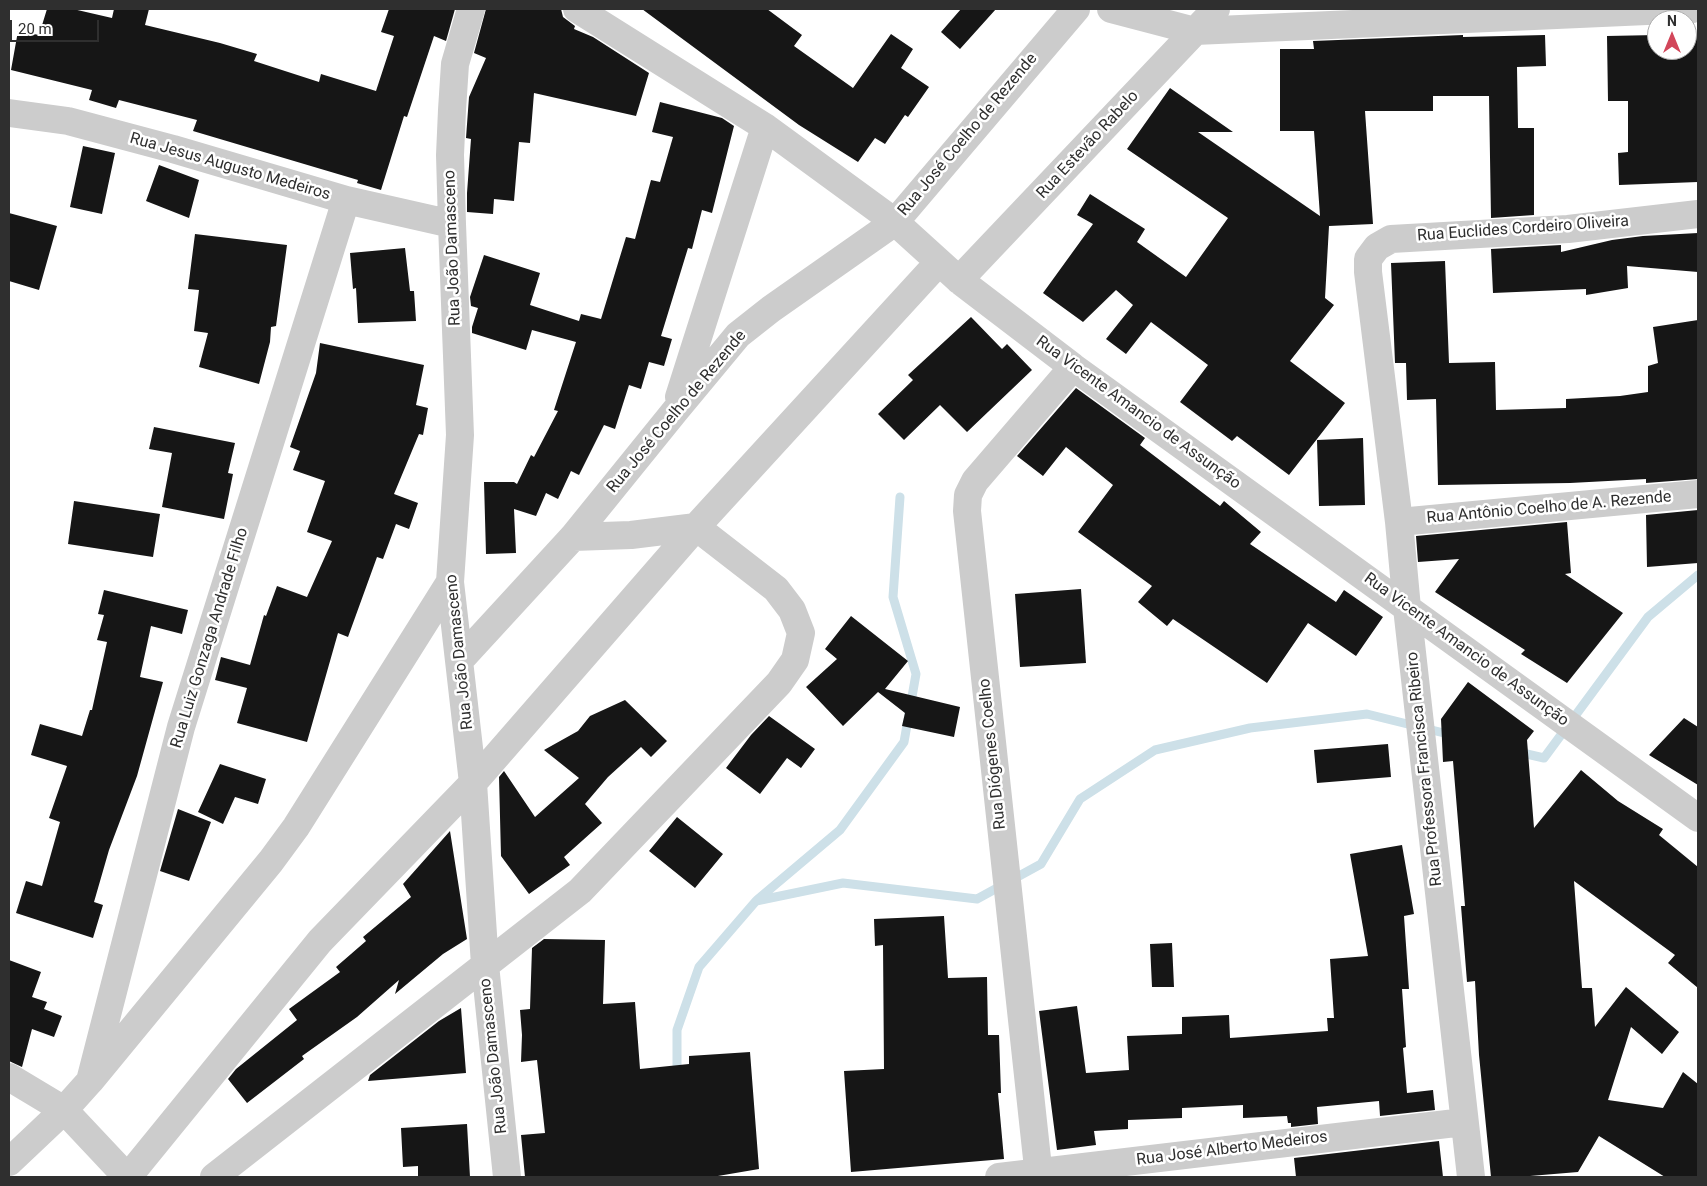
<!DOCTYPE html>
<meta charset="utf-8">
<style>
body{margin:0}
#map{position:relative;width:1707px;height:1186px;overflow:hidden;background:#fff;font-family:Roboto,sans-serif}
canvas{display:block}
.frame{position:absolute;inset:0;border:10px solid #2f2f2f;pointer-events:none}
.north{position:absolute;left:1647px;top:10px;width:50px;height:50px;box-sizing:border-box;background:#fff;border:1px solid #acacac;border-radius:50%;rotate:0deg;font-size:14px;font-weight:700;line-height:20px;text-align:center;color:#2f2f2f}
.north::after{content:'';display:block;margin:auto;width:18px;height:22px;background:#d2465a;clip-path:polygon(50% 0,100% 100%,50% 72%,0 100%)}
.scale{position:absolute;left:10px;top:20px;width:89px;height:22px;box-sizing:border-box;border:2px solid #2f2f2f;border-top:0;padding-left:6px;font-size:15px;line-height:18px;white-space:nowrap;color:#2f2f2f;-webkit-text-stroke:4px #fff;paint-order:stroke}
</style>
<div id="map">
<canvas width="1707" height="1186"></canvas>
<div class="frame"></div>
<div class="north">N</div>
<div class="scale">20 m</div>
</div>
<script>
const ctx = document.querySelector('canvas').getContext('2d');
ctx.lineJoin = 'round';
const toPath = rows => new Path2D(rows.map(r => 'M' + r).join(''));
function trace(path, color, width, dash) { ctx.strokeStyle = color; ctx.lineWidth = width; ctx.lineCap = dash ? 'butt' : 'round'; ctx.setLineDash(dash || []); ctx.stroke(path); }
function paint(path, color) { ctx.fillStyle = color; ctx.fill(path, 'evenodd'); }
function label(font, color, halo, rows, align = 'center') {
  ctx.font = font + ' Roboto,sans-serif'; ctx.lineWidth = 5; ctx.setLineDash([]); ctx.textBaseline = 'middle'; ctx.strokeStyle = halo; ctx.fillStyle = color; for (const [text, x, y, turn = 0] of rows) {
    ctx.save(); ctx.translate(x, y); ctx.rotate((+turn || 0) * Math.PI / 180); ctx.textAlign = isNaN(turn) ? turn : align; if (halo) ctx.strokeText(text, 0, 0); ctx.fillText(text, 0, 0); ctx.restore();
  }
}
trace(toPath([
 [1518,752,1544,758,1648,617,1698,575],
 [757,900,840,830,904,742,916,674,893,597,900,497],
 [677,1077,677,1030,699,967,756,901,843,883,977,899,1041,864,1080,799,1155,750,1250,728,1367,714,1452,735]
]), '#cde0e8', 9);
paint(toPath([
 [47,9,73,9,112,18,114,9,149,9,145,25,220,43,257,54,254,61,319,82,321,74,376,91,394,36,381,32,389,9,455,9,446,41,434,36,407,117,404,116,381,190,357,183,358,180,193,131,197,120,119,100,116,108,89,100,92,90,11,70,18,31,39,35],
 [486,9,561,9,563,17,575,26,574,29,593,37,649,73,636,116,534,93,530,143,519,142,514,201,494,199,493,214,467,212,467,193,471,139,466,138,469,97,486,58,474,53],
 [642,9,767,9,802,35,794,46,853,88,891,34,913,49,901,68,929,87,908,117,905,115,885,144,875,138,858,162,799,125],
 [961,9,996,9,960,49,941,32],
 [1463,35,1463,37,1545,35,1546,66,1517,67,1518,128,1534,128,1534,215,1491,218,1489,96,1433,96,1433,111,1365,111,1373,224,1329,226,1325,298,1334,305,1290,361,1345,403,1289,475,1237,436,1232,441,1180,402,1208,365,1151,322,1126,354,1106,339,1133,305,1116,290,1083,322,1043,293,1093,224,1077,215,1090,194,1145,229,1137,242,1186,277,1228,218,1127,149,1170,88,1233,132,1198,132,1320,216,1314,131,1280,131,1280,49,1314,49,1313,41],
 [1657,35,1657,50,1687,50,1687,35,1698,35,1698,182,1619,185,1618,153,1628,152,1628,101,1608,101,1607,36],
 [660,102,722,118,734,126,712,213,702,210,692,249,688,248,661,336,672,339,664,366,649,362,641,389,629,385,615,429,604,425,579,475,571,471,558,499,546,493,536,516,514,509,516,553,486,554,484,482,514,482,517,484,531,455,534,457,558,411,554,410,576,342,532,330,526,350,472,333,472,327,478,308,471,306,470,297,484,255,540,273,530,305,579,321,581,314,601,319,626,237,635,239,651,180,660,182,673,137,652,132],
 [83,146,115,153,102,214,70,207],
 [159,165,199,180,189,218,146,201],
 [9,213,57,226,39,290,9,281],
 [1698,233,1698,272,1627,266,1628,288,1586,295,1586,289,1493,293,1491,249,1561,245,1561,252,1612,240,1643,236],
 [195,234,287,245,276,326,271,327,270,342,259,384,199,367,208,333,194,331,199,290,188,289],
 [405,248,410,291,414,291,416,321,358,323,356,288,353,289,350,253],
 [1445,261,1449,363,1495,362,1496,410,1566,408,1566,399,1620,396,1648,392,1648,366,1658,363,1653,327,1698,320,1698,479,1646,483,1646,479,1570,483,1438,485,1436,399,1407,400,1406,363,1395,363,1391,263],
 [971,317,1002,349,1007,344,1032,370,967,432,940,405,904,440,878,414,913,380,908,375],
 [320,343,424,365,416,405,428,408,423,435,419,434,394,494,418,503,409,529,396,524,383,559,377,557,348,637,338,633,307,742,237,723,247,688,215,680,221,657,250,665,264,615,266,616,277,586,307,597,332,541,307,532,325,481,293,470,300,451,290,447,316,373],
 [1076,388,1145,438,1140,445,1220,506,1224,501,1261,532,1250,544,1336,602,1344,590,1383,617,1356,656,1308,623,1267,683,1173,619,1167,626,1138,602,1152,586,1078,532,1113,485,1066,447,1043,476,1017,456],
 [154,427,235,443,228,473,233,474,224,519,162,507,172,453,149,449],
 [1363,438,1365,505,1319,506,1317,440],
 [74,501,160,514,153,557,68,544],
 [1698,510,1698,563,1647,567,1646,515],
 [1567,522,1571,573,1565,574,1623,613,1567,683,1521,654,1525,650,1435,592,1459,559,1418,562,1416,536],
 [1081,589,1086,663,1020,667,1015,594],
 [104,590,188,610,182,634,151,626,140,677,163,682,137,776,109,850,94,902,103,905,93,938,16,913,26,881,42,886,60,822,49,818,67,766,31,755,40,724,82,736,90,710,92,710,107,642,97,640,104,615,98,614],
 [851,616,908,661,885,689,960,707,954,737,902,726,905,713,878,692,843,726,806,687,837,659,825,649],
 [1468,682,1534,731,1527,740,1534,828,1581,770,1618,801,1663,829,1659,835,1698,867,1698,988,1668,963,1675,955,1574,881,1582,988,1592,988,1595,1027,1626,987,1679,1032,1662,1054,1631,1027,1608,1100,1663,1108,1683,1072,1698,1084,1698,1177,1665,1177,1599,1136,1578,1172,1518,1177,1491,1177,1479,1055,1475,981,1467,982,1461,906,1465,906,1453,761,1443,762,1441,719],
 [625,700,667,741,651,757,641,747,608,777,585,804,602,823,564,857,570,865,529,894,501,856,499,777,504,771,535,817,579,778,544,750,578,731,590,716],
 [769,716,815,749,801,768,787,758,760,794,726,768,751,735],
 [1684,718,1698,727,1698,785,1649,755],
 [1388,744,1391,777,1317,783,1314,750],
 [220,764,266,779,258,804,235,797,223,824,198,812],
 [178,809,211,822,189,881,160,871],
 [677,817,723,854,695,888,649,851],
 [450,831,467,939,443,954,395,994,399,980,357,1017,302,1056,304,1059,247,1103,228,1079,236,1069,297,1020,289,1009,340,972,336,967,366,941,363,937,411,897,403,884],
 [1402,845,1414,914,1404,916,1409,989,1402,989,1406,1047,1403,1048,1407,1093,1433,1090,1435,1110,1380,1116,1379,1101,1317,1107,1318,1124,1291,1127,1291,1123,1288,1123,1287,1116,1243,1118,1243,1105,1182,1108,1182,1118,1128,1120,1128,1129,1094,1131,1096,1145,1057,1150,1039,1011,1077,1006,1086,1073,1129,1070,1127,1036,1182,1034,1182,1017,1229,1015,1230,1038,1328,1031,1327,1018,1334,1018,1330,959,1368,956,1350,854],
 [944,916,948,978,987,977,988,1035,999,1035,1001,1093,998,1093,1004,1159,851,1172,844,1071,884,1069,883,945,875,946,874,919],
 [544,939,605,940,603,1004,635,1002,640,1069,689,1064,689,1056,750,1052,759,1169,712,1177,525,1177,521,1135,545,1133,537,1060,521,1062,522,1035,520,1010,530,1009,532,948],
 [1172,943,1174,987,1152,987,1150,944],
 [9,960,41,972,32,997,47,1002,44,1009,62,1016,54,1037,32,1029,22,1067,9,1061],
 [461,1008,466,1073,368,1081,370,1075,439,1021],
 [467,1124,470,1177,418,1177,418,1166,403,1167,401,1128],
 [1439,1141,1443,1177,1296,1177,1294,1158]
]), '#161616');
trace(toPath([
 [471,9,455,64,452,110,450,155,452,224,460,435,450,582,473,783,485,965,507,1177],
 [577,9,765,127,895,222,959,280,1073,367,1698,818],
 [1111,9,1195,31,1692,9],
 [9,113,68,121,173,149,346,200,452,224],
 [959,280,1216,9],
 [679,397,765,127],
 [1399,522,1698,494],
 [459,661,573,537,675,411,738,335,771,309,895,222,1076,9],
 [9,1077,64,1110,127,1177],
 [90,1081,181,727,346,200],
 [9,1162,64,1110,90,1081,271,861,296,827,450,582],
 [128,1177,320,941,473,783,696,527,939,262],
 [214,1177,580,891,779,683,795,660,801,633,792,610,776,589,696,527,631,535,573,537],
 [999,1177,1464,1122],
 [1039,1177,967,511,968,495,975,481,1073,367],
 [1471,1177,1407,608,1399,522,1368,272,1368,259,1377,247,1391,239,1568,229,1698,214]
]), '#ccc', 28);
label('16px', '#2f2f2f', '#fff', [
 ["Rua José Coelho de Rezende",968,135,-50],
 ["Rua Estevão Rabelo",1088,145,-47],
 ["Rua Jesus Augusto Medeiros",230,167,16],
 ["Rua Euclides Cordeiro Oliveira",1523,229,-4],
 ["Rua João Damasceno",453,248,-92],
 ["Rua José Coelho de Rezende",677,412,-50],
 ["Rua Vicente Amancio de Assunção",1138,413,36],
 ["Rua Antônio Coelho de A. Rezende",1549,508,-5],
 ["Rua Luiz Gonzaga Andrade Filho",210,638,-73],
 ["Rua Vicente Amancio de Assunção",1466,650,36],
 ["Rua João Damasceno",460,652,-96],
 ["Rua Diógenes Coelho",993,754,-96],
 ["Rua Professora Francisca Ribeiro",1425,769,-96],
 ["Rua João Damasceno",494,1056,-96],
 ["Rua José Alberto Medeiros",1232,1149,-7]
]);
</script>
